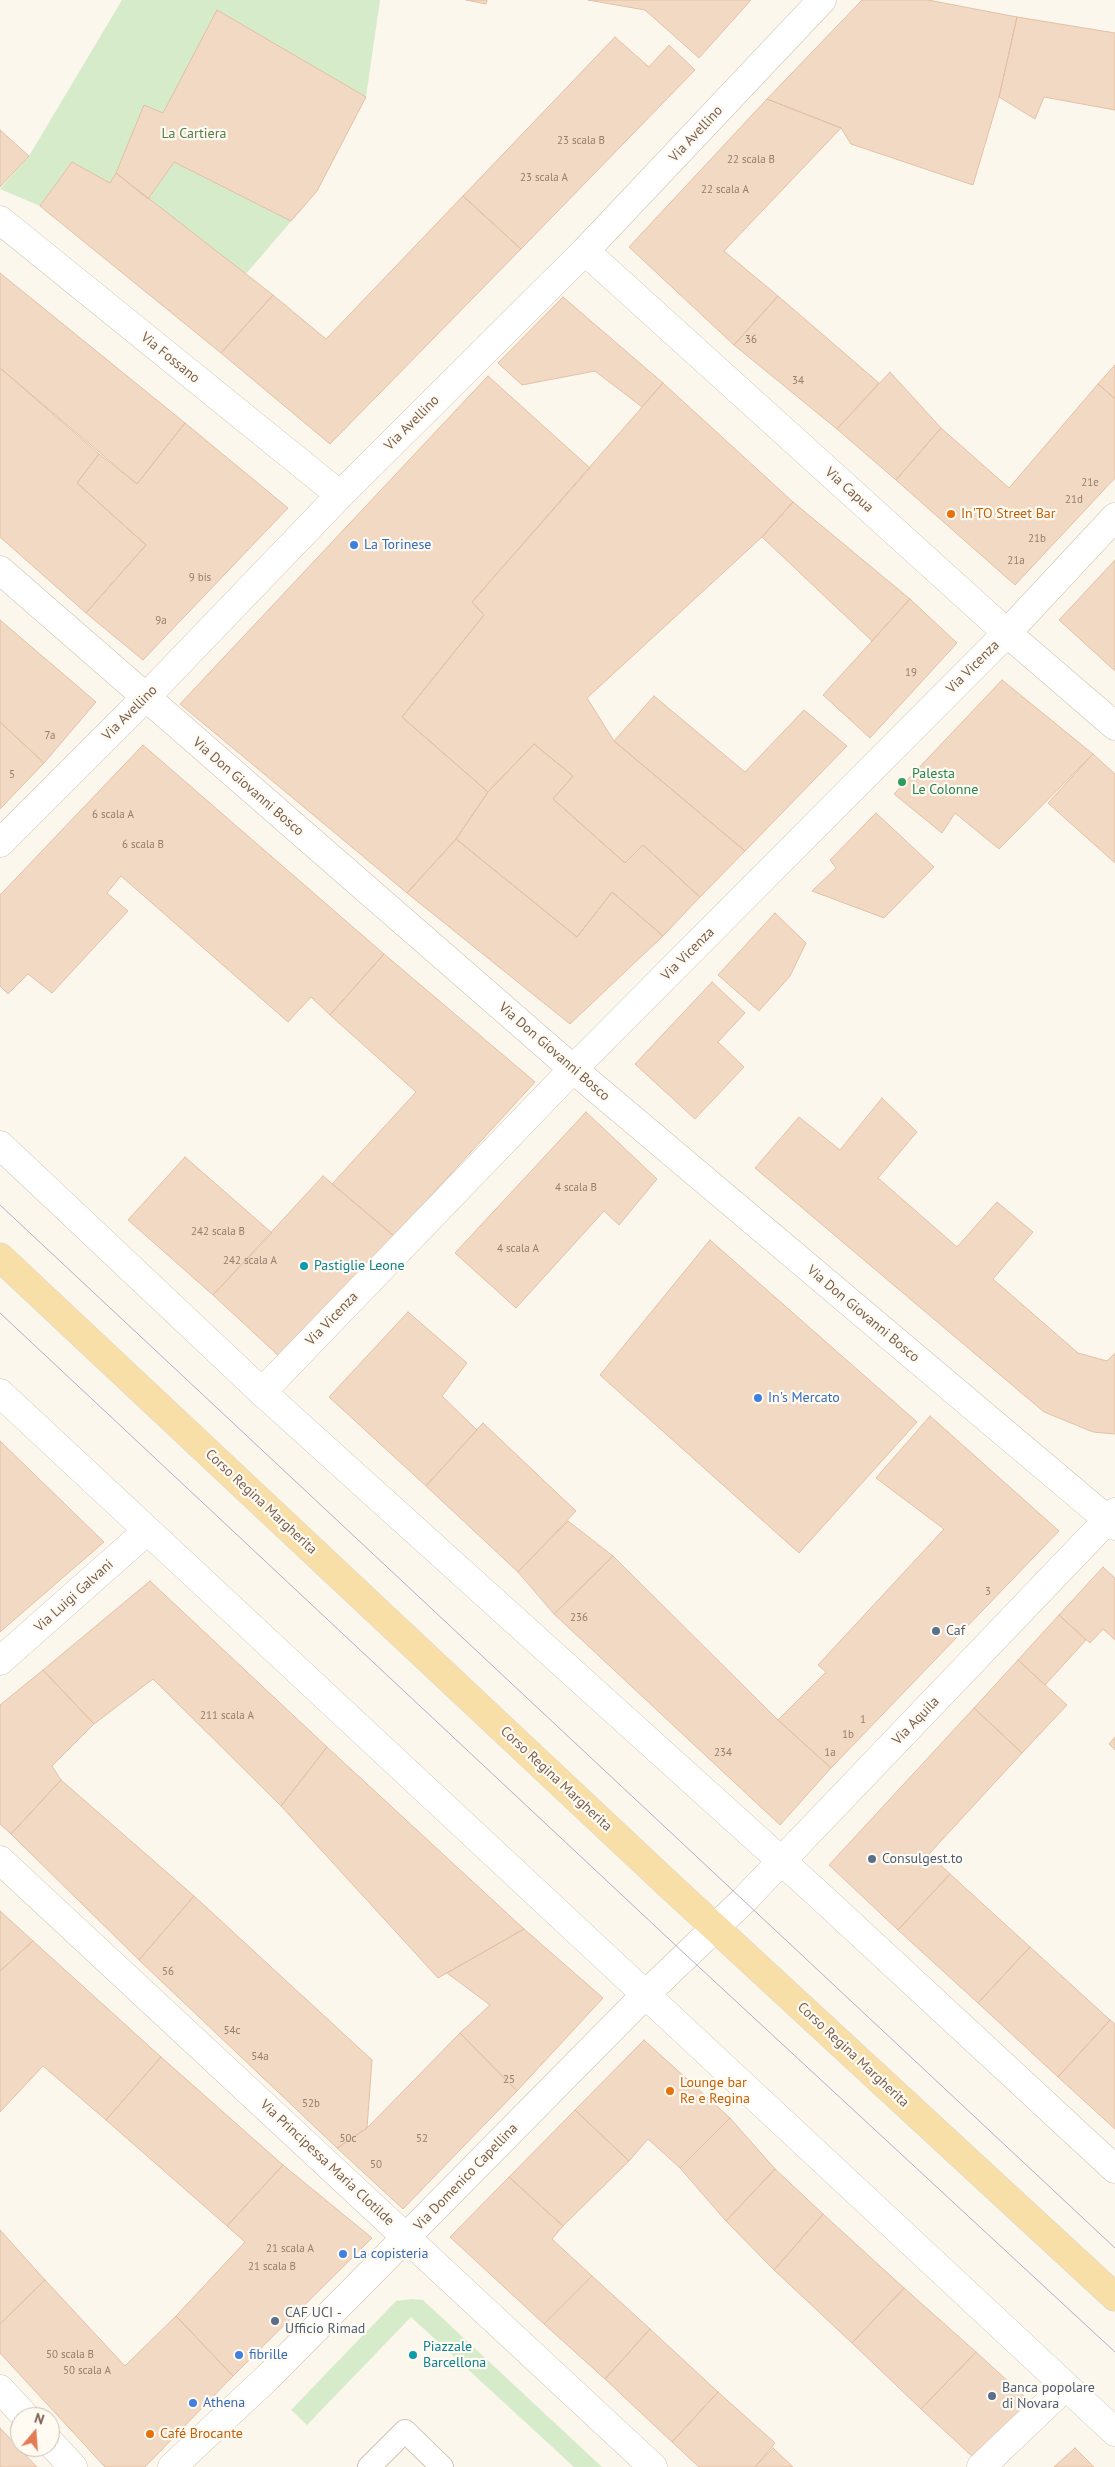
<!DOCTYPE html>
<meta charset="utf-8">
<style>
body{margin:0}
#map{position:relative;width:1115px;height:2467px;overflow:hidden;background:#fcf7ec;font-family:"PT Sans",sans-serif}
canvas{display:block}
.north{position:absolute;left:10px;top:2407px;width:50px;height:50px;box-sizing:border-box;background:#fffbf3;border:1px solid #c9bdb1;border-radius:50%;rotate:18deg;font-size:14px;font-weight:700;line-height:20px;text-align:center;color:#785f4e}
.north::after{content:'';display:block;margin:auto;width:18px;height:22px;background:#e27c55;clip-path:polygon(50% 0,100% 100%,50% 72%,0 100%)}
</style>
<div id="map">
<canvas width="1115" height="2467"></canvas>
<div class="north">N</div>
</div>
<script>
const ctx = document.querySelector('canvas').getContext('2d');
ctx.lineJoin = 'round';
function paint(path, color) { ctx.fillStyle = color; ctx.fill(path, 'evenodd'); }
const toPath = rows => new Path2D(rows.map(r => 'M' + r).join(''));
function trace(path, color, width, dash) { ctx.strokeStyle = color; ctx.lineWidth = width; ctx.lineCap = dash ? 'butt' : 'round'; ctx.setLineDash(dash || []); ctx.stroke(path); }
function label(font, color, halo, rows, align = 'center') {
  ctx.font = font + ' "PT Sans",sans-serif'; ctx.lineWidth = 4.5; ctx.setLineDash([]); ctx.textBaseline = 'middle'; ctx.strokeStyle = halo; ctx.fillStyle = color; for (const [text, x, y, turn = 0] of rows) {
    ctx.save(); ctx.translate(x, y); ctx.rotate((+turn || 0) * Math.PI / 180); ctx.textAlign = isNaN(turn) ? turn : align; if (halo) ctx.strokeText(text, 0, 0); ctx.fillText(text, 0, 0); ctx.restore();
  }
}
paint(toPath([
 [122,0,380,0,366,97,317,191,222,302,193,327,40,206,0,189,29,156],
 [411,2299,423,2300,602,2467,574,2467,411,2317,307,2425,291,2410,396,2301]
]), '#d6ebca');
const building = toPath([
 [466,0,487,0,486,4,466,0],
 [588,0,751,0,699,58,645,10,588,0],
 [862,0,928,0,1017,17,999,97,973,185,851,144,841,128,767,99,862,0],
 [217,10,366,97,317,191,291,221,174,162,148,199,116,173,144,105,163,113,217,10],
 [1017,17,1115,33,1115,110,1044,97,1035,119,999,97,1017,17],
 [615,37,649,67,669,45,695,70,521,249,463,196,615,37],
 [767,99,841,128,724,251,778,296,734,345,629,247,767,99],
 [0,130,29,156,0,187,0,130],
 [72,162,110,183,116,173,273,295,221,353,40,206,72,162],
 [463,196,521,249,330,444,221,353,273,295,326,339,463,196],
 [0,273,185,423,137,484,0,368,0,273],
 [778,296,879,383,837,429,734,345,778,296],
 [563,297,663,383,642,407,595,371,522,385,498,363,563,297],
 [1115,365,1115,399,1098,384,1115,365],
 [0,368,99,454,77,483,146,545,86,613,0,537,0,368],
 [890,372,941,428,896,480,837,429,890,372],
 [488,376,590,468,472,602,484,615,402,717,488,792,456,839,407,893,180,704,488,376],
 [663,383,793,502,762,537,587,698,614,741,745,851,700,897,643,845,625,863,553,799,573,776,534,744,488,792,402,717,484,615,472,602,663,383],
 [1098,384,1115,399,1115,478,1015,585,896,480,941,428,1009,488,1098,384],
 [185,423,288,508,143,660,86,613,146,545,77,483,99,454,137,484,185,423],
 [793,502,910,599,872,641,762,537,793,502],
 [1115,560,1115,671,1059,620,1115,560],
 [910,599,957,643,870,738,823,695,910,599],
 [0,620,96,702,44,763,0,722,0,620],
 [1002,680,1093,754,999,849,955,813,942,833,894,794,1002,680],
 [654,696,745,772,804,710,847,746,745,851,614,741,654,696],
 [0,722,44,763,0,809,0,722],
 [534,744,573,776,553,799,625,863,643,845,700,897,663,936,612,892,577,937,456,839,488,792,534,744],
 [143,745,384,954,330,1015,311,997,288,1022,121,876,107,893,128,911,52,993,28,974,8,994,0,986,0,895,143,745],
 [1093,754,1115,774,1115,863,1048,803,1093,754],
 [876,813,934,867,884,918,812,891,836,868,830,860,876,813],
 [456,839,577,937,612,892,663,936,570,1024,407,893,456,839],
 [775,913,806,943,790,976,759,1011,718,975,775,913],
 [384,954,535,1082,394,1236,332,1184,416,1092,330,1015,384,954],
 [712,982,745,1013,718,1042,744,1067,695,1119,635,1064,712,982],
 [882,1098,917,1132,878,1178,957,1247,997,1202,1033,1232,993,1279,1078,1353,1107,1361,1115,1353,1115,1434,1093,1432,1044,1412,755,1168,799,1117,840,1150,882,1098],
 [586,1112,657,1179,619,1225,604,1211,516,1308,455,1253,586,1112],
 [185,1157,272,1233,213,1295,128,1220,185,1157],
 [323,1176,394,1236,281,1358,213,1295,323,1176],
 [710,1240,917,1422,799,1553,600,1375,710,1240],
 [408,1312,467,1363,442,1396,477,1430,426,1486,329,1397,408,1312],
 [930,1416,1059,1531,831,1768,778,1720,826,1672,818,1665,944,1529,876,1478,930,1416],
 [483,1423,576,1511,518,1572,426,1486,483,1423],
 [0,1441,104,1542,0,1632,0,1441],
 [568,1521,613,1556,554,1614,518,1572,568,1521],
 [613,1556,778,1720,831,1768,780,1825,554,1614,613,1556],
 [1103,1567,1115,1578,1115,1640,1103,1629,1090,1643,1059,1615,1103,1567],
 [150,1581,327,1747,281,1806,153,1679,94,1724,43,1670,150,1581],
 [1059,1615,1086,1640,1045,1685,1018,1660,1059,1615],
 [1018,1660,1067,1705,1022,1753,974,1708,1018,1660],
 [43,1670,94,1724,52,1766,61,1780,11,1834,0,1824,0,1705,43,1670],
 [974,1708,1022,1753,929,1854,950,1874,898,1930,829,1865,974,1708],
 [1115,1737,1115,1750,1109,1744,1115,1737],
 [327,1747,524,1929,438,1978,281,1806,327,1747],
 [61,1780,194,1896,139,1960,11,1834,61,1780],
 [950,1874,1030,1947,978,2003,898,1930,950,1874],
 [194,1896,372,2060,367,2128,337,2148,139,1960,194,1896],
 [0,1911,33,1941,0,1971,0,1911],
 [524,1929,603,1998,517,2091,460,2033,490,2005,447,1973,524,1929],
 [33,1941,161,2057,106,2120,43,2066,0,2112,0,1971,33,1941],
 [1030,1947,1110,2020,1058,2077,978,2003,1030,1947],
 [1110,2020,1115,2024,1115,2129,1058,2077,1110,2020],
 [460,2033,517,2091,403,2209,337,2148,367,2128,460,2033],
 [644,2040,730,2118,680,2168,648,2139,629,2161,575,2110,644,2040],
 [161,2057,283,2165,227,2226,106,2120,161,2057],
 [575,2110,629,2161,563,2226,509,2177,575,2110],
 [730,2118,775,2169,726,2221,680,2168,730,2118],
 [283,2165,372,2238,233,2376,176,2316,245,2242,227,2226,283,2165],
 [775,2169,823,2214,774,2270,726,2221,775,2169],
 [509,2177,563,2226,552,2239,592,2276,544,2324,450,2237,509,2177],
 [823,2214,904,2288,852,2343,774,2270,823,2214],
 [0,2230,45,2280,0,2324,0,2230],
 [592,2276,650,2329,605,2379,544,2324,592,2276],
 [45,2280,125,2366,176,2316,233,2376,145,2467,105,2467,0,2353,0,2324,45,2280],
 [904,2288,976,2352,921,2409,852,2343,904,2288],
 [650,2329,718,2392,672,2442,605,2379,650,2329],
 [976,2352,1033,2404,974,2458,921,2409,976,2352],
 [718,2392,775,2443,755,2467,699,2467,672,2442,718,2392],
 [0,2428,37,2467,0,2467,0,2428],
 [773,2448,793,2467,755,2467,773,2448],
 [1075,2448,1094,2467,1054,2467,1075,2448]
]);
paint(building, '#f1d9c4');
trace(building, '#e4c0a5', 1);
const service = toPath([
 [369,2467,405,2431,442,2467]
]);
const minor = toPath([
 [0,220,340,495],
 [585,251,1007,633,1115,726],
 [0,570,573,1069,1115,1526],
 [0,843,145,698,340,495,585,251,822,0],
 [0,1145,262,1392,818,1894,1115,2169],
 [262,1392,573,1069,1007,633,1115,517],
 [0,1393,1115,2432],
 [0,1661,147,1531],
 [0,1860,653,2467],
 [0,2389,26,2417],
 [50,2442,73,2467],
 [172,2467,268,2377,645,1995,744,1900,1115,1512],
 [981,2467,1065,2387]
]);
const primary = toPath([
 [0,1257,670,1886,1115,2297]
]);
trace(service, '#cfc0b1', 24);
trace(minor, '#cfc0b1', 29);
trace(primary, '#dcd5d1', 29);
trace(service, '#fff', 22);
trace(minor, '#fff', 28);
trace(primary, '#f8dea7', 28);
trace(toPath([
 [0,1205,1115,2248],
 [0,1313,686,1955,1115,2352]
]), '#bba9c8', 1);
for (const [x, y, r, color] of [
 [951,514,5,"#e8710a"],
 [354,545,5,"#3f7fe0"],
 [902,782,5,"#2e9e5b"],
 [304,1266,5,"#0f9aa8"],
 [758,1398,5,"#3f7fe0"],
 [936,1631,5,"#5c6f8a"],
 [872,1859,5,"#5c6f8a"],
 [670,2091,5,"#e8710a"],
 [343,2254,5,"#3f7fe0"],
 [275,2321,5,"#5c6f8a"],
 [239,2355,5,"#3f7fe0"],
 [413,2355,5,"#0f9aa8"],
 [992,2396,5,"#5c6f8a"],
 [193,2403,5,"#3f7fe0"],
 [150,2434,5,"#e8710a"]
]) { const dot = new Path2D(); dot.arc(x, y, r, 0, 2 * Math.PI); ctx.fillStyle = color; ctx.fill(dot); trace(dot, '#fffbf3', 2); }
label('11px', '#967e6c', null, [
 ["23 scala B",581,141],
 ["22 scala B",751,160],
 ["23 scala A",544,178],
 ["22 scala A",725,190],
 ["36",751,340],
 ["34",798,381],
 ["21e",1090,483],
 ["21d",1074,500],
 ["21b",1037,539],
 ["21a",1016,561],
 ["9 bis",200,578],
 ["9a",161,621],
 ["19",911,673],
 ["7a",50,736],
 ["5",12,775],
 ["6 scala A",113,815],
 ["6 scala B",143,845],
 ["4 scala B",576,1188],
 ["242 scala B",218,1232],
 ["4 scala A",518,1249],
 ["242 scala A",250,1261],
 ["3",988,1592],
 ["236",579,1618],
 ["211 scala A",227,1716],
 ["1",863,1720],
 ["1b",848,1735],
 ["234",723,1753],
 ["1a",830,1753],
 ["56",168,1972],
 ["54c",232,2031],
 ["54a",260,2057],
 ["25",509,2080],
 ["52b",311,2104],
 ["50c",348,2139],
 ["52",422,2139],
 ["50",376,2165],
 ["21 scala A",290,2249],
 ["21 scala B",272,2267],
 ["50 scala B",70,2355],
 ["50 scala A",87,2371]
]);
label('14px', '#547e46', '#fffbf3', [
 ["La Cartiera",194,134]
]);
label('14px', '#785f4e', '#fffbf3', [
 ["Via Avellino",696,134,-47],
 ["Via Fossano",170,358,39],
 ["Via Avellino",412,423,-45],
 ["Via Capua",849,490,42],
 ["Via Vicenza",973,667,-45],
 ["Via Avellino",130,713,-45],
 ["Via Don Giovanni Bosco",248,787,41],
 ["Via Vicenza",688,954,-45],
 ["Via Don Giovanni Bosco",554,1052,41],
 ["Via Don Giovanni Bosco",863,1314,40],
 ["Via Vicenza",332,1319,-46],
 ["Corso Regina Margherita",261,1502,43],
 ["Via Luigi Galvani",74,1596,-42],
 ["Via Aquila",916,1721,-46],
 ["Corso Regina Margherita",556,1779,43],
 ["Corso Regina Margherita",853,2055,43],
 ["Via Principessa Maria Clotilde",327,2163,43],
 ["Via Domenico Capellina",466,2177,-46]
]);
label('14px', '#c56008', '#fffbf3', [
 ["In'TO Street Bar",961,514],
 ["Lounge bar",680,2083],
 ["Re e Regina",680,2099],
 ["Café Brocante",160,2434]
], 'left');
label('14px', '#366cbe', '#fffbf3', [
 ["La Torinese",364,545],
 ["In's Mercato",768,1398],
 ["La copisteria",353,2254],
 ["fibrille",249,2355],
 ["Athena",203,2403]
], 'left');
label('14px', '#27864d', '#fffbf3', [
 ["Palesta",912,774],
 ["Le Colonne",912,790]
], 'left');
label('14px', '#0d838f', '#fffbf3', [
 ["Pastiglie Leone",314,1266],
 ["Piazzale",423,2347],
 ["Barcellona",423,2363]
], 'left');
label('14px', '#4e5e75', '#fffbf3', [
 ["Caf",946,1631],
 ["Consulgest.to",882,1859],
 ["CAF UCI -",285,2313],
 ["Ufficio Rimad",285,2329],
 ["Banca popolare",1002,2388],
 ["di Novara",1002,2404]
], 'left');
</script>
